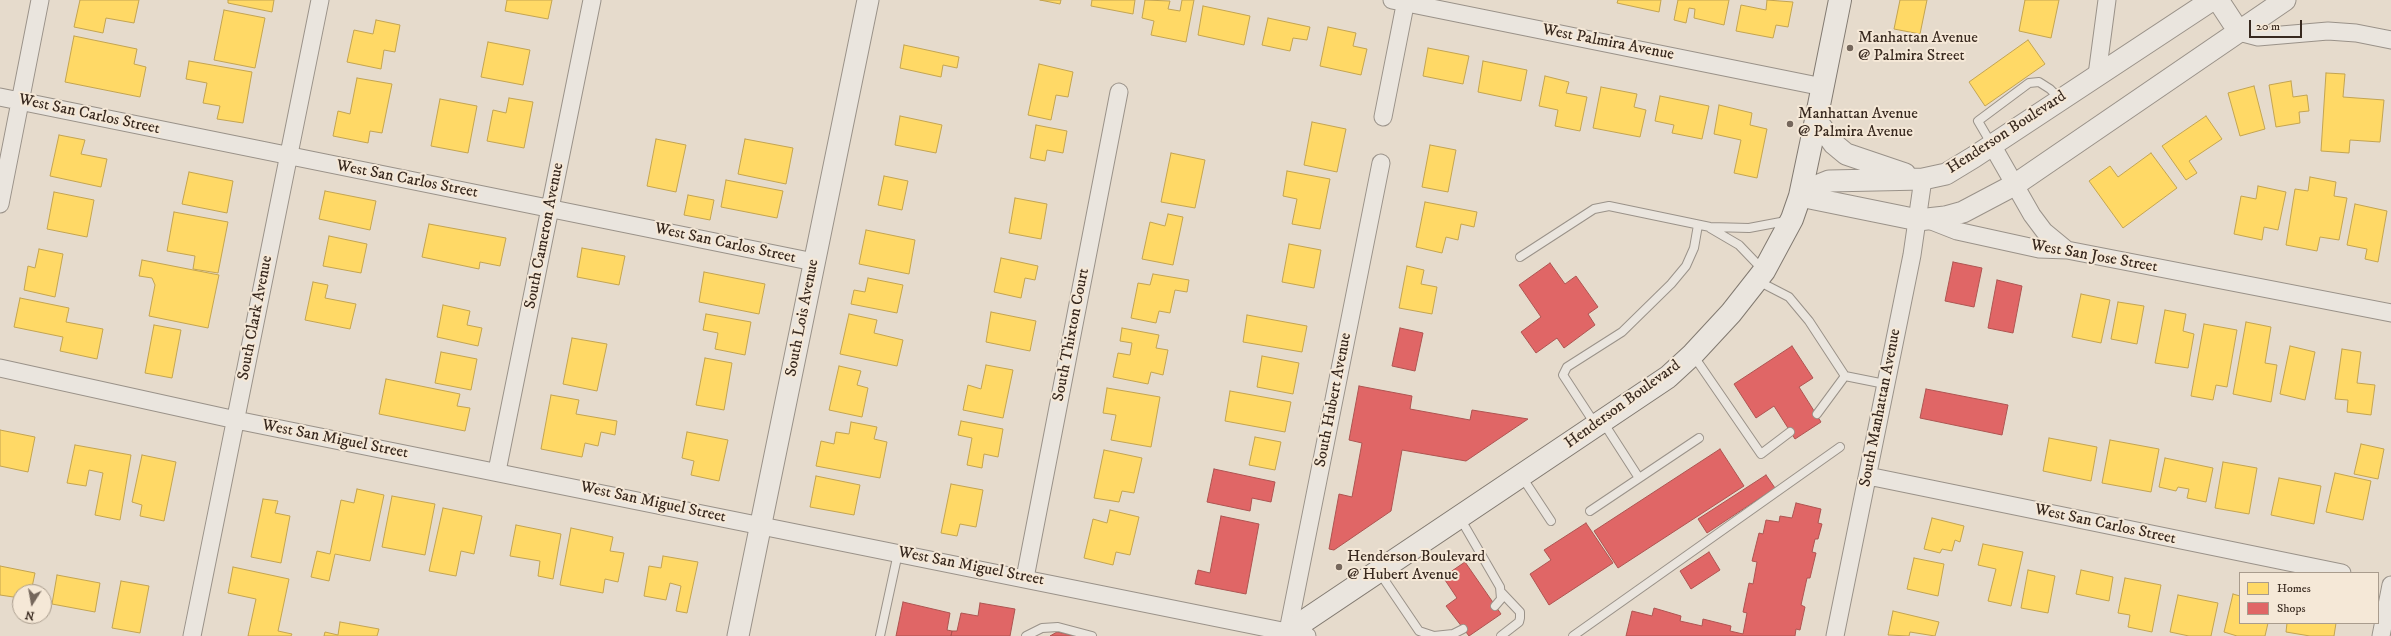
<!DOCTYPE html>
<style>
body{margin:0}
#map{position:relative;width:2391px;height:636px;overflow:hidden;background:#e6dbcc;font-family:"IM FELL DW Pica",serif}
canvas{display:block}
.legend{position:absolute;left:2239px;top:572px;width:140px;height:52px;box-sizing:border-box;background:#f5e8d7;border:1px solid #a99c8d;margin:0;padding:5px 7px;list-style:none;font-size:12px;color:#38291f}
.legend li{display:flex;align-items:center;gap:8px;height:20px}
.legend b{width:20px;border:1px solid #a99c8d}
.north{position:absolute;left:12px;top:584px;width:40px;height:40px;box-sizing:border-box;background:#f5e8d7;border:1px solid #a99c8d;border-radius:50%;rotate:191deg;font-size:11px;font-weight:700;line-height:16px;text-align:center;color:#38291f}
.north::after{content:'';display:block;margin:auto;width:14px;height:18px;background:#75675c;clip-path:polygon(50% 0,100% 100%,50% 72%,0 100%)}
.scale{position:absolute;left:2249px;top:20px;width:53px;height:18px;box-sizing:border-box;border:2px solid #38291f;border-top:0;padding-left:5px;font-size:12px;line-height:14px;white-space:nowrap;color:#38291f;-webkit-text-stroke:3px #f5e8d7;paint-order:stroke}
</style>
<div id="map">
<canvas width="2391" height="636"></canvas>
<ul class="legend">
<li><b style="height:11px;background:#ffd966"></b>Homes</li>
<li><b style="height:11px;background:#e06666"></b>Shops</li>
</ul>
<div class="north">N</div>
<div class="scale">20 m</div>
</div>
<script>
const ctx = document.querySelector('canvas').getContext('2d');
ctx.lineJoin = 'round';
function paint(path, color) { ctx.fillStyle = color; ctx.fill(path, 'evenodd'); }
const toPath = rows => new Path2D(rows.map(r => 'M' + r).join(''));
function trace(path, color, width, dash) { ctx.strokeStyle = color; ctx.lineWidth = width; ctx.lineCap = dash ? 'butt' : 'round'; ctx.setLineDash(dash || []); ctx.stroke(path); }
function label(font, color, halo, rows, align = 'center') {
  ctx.font = font + ' "IM FELL DW Pica",serif'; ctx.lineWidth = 4; ctx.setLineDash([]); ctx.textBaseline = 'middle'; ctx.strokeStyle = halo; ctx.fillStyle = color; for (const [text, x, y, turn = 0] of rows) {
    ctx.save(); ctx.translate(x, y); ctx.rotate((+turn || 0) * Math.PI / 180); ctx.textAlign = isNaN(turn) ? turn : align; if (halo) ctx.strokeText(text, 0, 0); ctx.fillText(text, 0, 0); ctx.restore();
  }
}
const homes = toPath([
 [80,0,139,0,134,23,106,18,103,33,74,27,80,0],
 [228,0,274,0,272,12,228,3,228,0],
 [507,0,552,0,548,19,505,11,507,0],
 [1040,0,1061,0,1060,4,1040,0],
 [1092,0,1135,0,1133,14,1091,6,1092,0],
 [1145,0,1170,1,1168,9,1180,11,1182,0,1194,0,1186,42,1151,35,1154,21,1142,18,1145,0],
 [1618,0,1661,0,1659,12,1617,3,1618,0],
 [1678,0,1729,0,1724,25,1694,18,1695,9,1689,8,1686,23,1674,20,1678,0],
 [1767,0,1793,2,1788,27,1776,25,1773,38,1736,31,1741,5,1766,10,1767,0],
 [1900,0,1927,0,1920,34,1894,29,1900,0],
 [2025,0,2059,0,2051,38,2019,31,2025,0],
 [1203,6,1250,16,1244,45,1198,35,1203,6],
 [224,10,265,18,255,68,214,60,224,10],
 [1268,18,1310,27,1307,40,1293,38,1290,51,1262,45,1268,18],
 [376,20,400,25,395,52,384,50,381,69,347,62,354,30,373,34,376,20],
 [1328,27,1356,33,1353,46,1367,49,1361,75,1320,66,1328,27],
 [74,36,137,49,134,64,146,67,140,97,65,82,74,36],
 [2028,40,2045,64,1985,106,1969,82,2028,40],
 [488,42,530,50,523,85,481,77,488,42],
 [904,45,959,57,957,68,943,65,941,77,900,68,904,45],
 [1428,48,1469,56,1463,84,1423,76,1428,48],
 [189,61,252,72,243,123,217,119,220,106,203,103,207,83,186,79,189,61],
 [1483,61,1527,70,1521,101,1478,92,1483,61],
 [1039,64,1073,72,1068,97,1056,95,1051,120,1028,115,1039,64],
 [2326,73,2345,74,2343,97,2384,100,2380,142,2350,140,2349,153,2321,151,2326,73],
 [1545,76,1569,82,1566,93,1587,97,1580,131,1555,126,1558,110,1539,106,1545,76],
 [357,78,392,84,382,133,370,131,368,143,333,136,338,111,350,114,357,78],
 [2291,81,2293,97,2307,95,2309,111,2299,112,2300,123,2276,127,2269,85,2291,81],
 [2254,86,2265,129,2240,136,2228,93,2254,86],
 [1601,87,1637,94,1634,107,1646,110,1640,137,1593,128,1601,87],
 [1660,96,1709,106,1702,139,1672,133,1674,125,1655,121,1660,96],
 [509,98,533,102,524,148,487,141,493,110,506,113,509,98],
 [440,99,477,106,468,153,431,146,440,99],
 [1719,105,1752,113,1750,125,1767,129,1757,178,1734,173,1741,140,1714,134,1719,105],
 [900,116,942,125,936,153,895,145,900,116],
 [2206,116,2222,139,2189,161,2197,173,2186,180,2162,146,2206,116],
 [1312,122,1346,129,1337,172,1304,165,1312,122],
 [1036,125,1067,131,1063,153,1047,150,1045,161,1030,158,1036,125],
 [59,135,85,140,81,154,107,159,101,187,50,176,59,135],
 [656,139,686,145,676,192,647,186,656,139],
 [745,139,793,148,786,184,738,174,745,139],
 [1430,145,1456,150,1448,192,1422,187,1430,145],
 [1171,153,1205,160,1195,208,1161,202,1171,153],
 [2151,153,2177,188,2123,228,2089,181,2110,166,2118,177,2151,153],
 [1287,171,1330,179,1320,229,1292,224,1297,199,1283,196,1287,171],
 [189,172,233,181,227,213,182,204,189,172],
 [884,176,908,181,902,210,878,205,884,176],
 [2310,177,2336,182,2334,196,2347,198,2339,240,2320,237,2317,251,2286,245,2295,189,2308,191,2310,177],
 [726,180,783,191,777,218,721,207,726,180],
 [2258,186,2286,192,2278,230,2264,227,2262,240,2234,234,2241,196,2256,199,2258,186],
 [325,191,376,201,370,230,319,219,325,191],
 [54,192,94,200,87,237,47,229,54,192],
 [688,195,714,200,710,220,684,215,688,195],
 [1015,198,1047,204,1041,239,1009,233,1015,198],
 [1425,202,1477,212,1474,227,1461,224,1458,240,1446,237,1442,253,1416,247,1425,202],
 [2355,204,2387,211,2378,262,2365,259,2367,249,2347,245,2355,204],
 [174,212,228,222,218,273,193,269,195,256,167,251,174,212],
 [1168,214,1183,217,1173,265,1142,259,1150,222,1165,226,1168,214],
 [429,224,506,238,500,266,480,262,479,269,422,257,429,224],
 [866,230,915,240,909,274,859,264,866,230],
 [329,236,367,244,361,273,323,266,329,236],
 [1289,244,1321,250,1314,288,1282,282,1289,244],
 [582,248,625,256,619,285,577,277,582,248],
 [39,249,63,254,55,297,24,290,28,266,35,268,39,249],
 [1001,258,1038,266,1035,280,1025,278,1021,298,994,292,1001,258],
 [142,260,219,275,208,328,149,316,155,285,152,278,139,276,142,260],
 [1407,266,1424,270,1421,284,1437,287,1432,314,1399,308,1407,266],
 [704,272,765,284,759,314,699,302,704,272],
 [1153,274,1189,280,1187,292,1175,290,1170,313,1159,311,1156,323,1131,318,1138,283,1150,285,1153,274],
 [868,278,903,285,897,313,851,304,854,290,865,292,868,278],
 [313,282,328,285,325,298,356,304,350,329,305,320,313,282],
 [2081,294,2110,300,2101,343,2072,337,2081,294],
 [20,298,69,308,66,322,103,329,97,359,60,351,63,337,14,327,20,298],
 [2118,302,2144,306,2137,344,2111,339,2118,302],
 [443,305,470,311,467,325,482,328,478,346,437,337,443,305],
 [2165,310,2186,314,2183,331,2194,334,2188,368,2155,363,2165,310],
 [991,312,1036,321,1030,351,986,342,991,312],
 [706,314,751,322,745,355,715,349,718,333,703,330,706,314],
 [849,314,877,320,874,333,903,340,897,366,840,354,849,314],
 [1247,315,1307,326,1302,352,1243,342,1247,315],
 [2246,322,2271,327,2265,363,2277,365,2271,402,2233,394,2246,322],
 [2204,324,2237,330,2227,387,2216,385,2213,400,2191,396,2204,324],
 [154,325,181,330,172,378,145,373,154,325],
 [1122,328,1159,335,1156,348,1168,350,1163,375,1151,372,1148,384,1113,377,1118,353,1130,355,1132,343,1120,341,1122,328],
 [572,338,607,344,597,391,563,384,572,338],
 [2290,346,2315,352,2305,400,2280,394,2290,346],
 [2342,349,2361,352,2357,383,2375,385,2371,415,2347,412,2348,400,2335,399,2342,349],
 [441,352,477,359,471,390,435,383,441,352],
 [1262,356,1299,363,1293,394,1257,387,1262,356],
 [705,358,732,363,724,410,696,405,705,358],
 [986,365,1013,370,1003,418,963,410,968,385,981,389,986,365],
 [839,366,861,371,857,385,868,388,862,417,829,410,839,366],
 [386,379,460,394,457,406,470,408,465,431,379,414,386,379],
 [1107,388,1160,397,1151,447,1111,440,1116,415,1103,413,1107,388],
 [1230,391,1291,402,1285,432,1225,421,1230,391],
 [551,395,579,400,576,414,617,421,615,435,601,432,598,446,585,443,582,457,541,449,551,395],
 [961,421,1003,429,998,457,984,454,982,468,967,465,972,438,958,435,961,421],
 [851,422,877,427,874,439,887,442,880,478,816,466,821,441,834,444,836,432,849,434,851,422],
 [0,430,35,437,28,472,0,466,0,430],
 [687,432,728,440,719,481,691,475,694,461,682,458,687,432],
 [1255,437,1281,442,1275,470,1249,465,1255,437],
 [2049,438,2097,447,2091,481,2043,471,2049,438],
 [2110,440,2159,449,2151,492,2102,483,2110,440],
 [2361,444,2384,449,2378,479,2354,474,2361,444],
 [75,445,131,455,120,520,95,515,103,473,89,470,86,486,67,483,75,445],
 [1104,450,1142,458,1134,493,1122,491,1119,502,1094,498,1104,450],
 [142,455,176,462,164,521,140,516,142,505,132,502,142,455],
 [2165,458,2213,468,2206,502,2187,498,2189,489,2178,487,2176,491,2159,487,2165,458],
 [2223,462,2257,468,2249,514,2215,508,2223,462],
 [2335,473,2371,481,2363,520,2326,512,2335,473],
 [816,476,860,485,854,515,810,507,816,476],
 [2279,478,2321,486,2314,524,2271,515,2279,478],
 [951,484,983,490,976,527,960,524,957,536,941,533,951,484],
 [357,489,384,495,370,561,335,554,329,581,311,577,317,551,330,554,341,500,354,503,357,489],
 [392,496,435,504,425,555,382,547,392,496],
 [263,499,278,501,275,513,290,516,281,563,251,557,263,499],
 [443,508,482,516,474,554,461,551,456,576,429,571,443,508],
 [1110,510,1139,517,1130,555,1116,552,1113,565,1084,558,1093,519,1107,523,1110,510],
 [1932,518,1964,526,1960,542,1955,540,1952,551,1942,549,1940,553,1924,549,1932,518],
 [516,525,561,534,553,579,538,576,540,561,510,556,516,525],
 [571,528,613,537,610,551,624,553,618,582,605,579,603,593,560,585,571,528],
 [1983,544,2023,552,2011,606,1988,601,1996,569,1978,565,1983,544],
 [663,556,698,562,687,613,676,611,681,586,670,583,666,600,644,596,649,566,661,568,663,556],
 [1914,558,1944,564,1938,596,1907,589,1914,558],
 [0,566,35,573,31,592,20,592,20,598,0,595,0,566],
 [233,567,289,579,278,631,292,634,291,636,248,636,256,599,228,593,233,567],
 [2028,570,2055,576,2048,613,2021,608,2028,570],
 [2081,570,2113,577,2109,601,2076,594,2081,570],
 [57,575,100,583,95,612,52,604,57,575],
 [2125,578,2161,585,2152,632,2128,627,2130,615,2118,613,2125,578],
 [121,581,149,586,140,633,112,628,121,581],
 [2233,594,2240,596,2240,623,2268,623,2265,636,2237,636,2224,632,2233,594],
 [2178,595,2218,603,2211,636,2189,636,2170,632,2178,595],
 [1893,611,1939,622,1935,636,1910,632,1909,636,1888,635,1893,611],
 [340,622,379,629,377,636,324,636,325,632,338,635,340,622],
 [2287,623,2336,623,2334,636,2310,636,2286,632,2287,623]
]);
paint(homes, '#ffd966');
trace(homes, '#c3a451', 1);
const shops = toPath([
 [1953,262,1982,268,1974,307,1945,301,1953,262],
 [1550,263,1565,284,1576,276,1598,307,1588,314,1595,325,1564,348,1557,338,1536,353,1521,332,1541,317,1519,285,1550,263],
 [1997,280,2022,286,2013,333,1988,328,1997,280],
 [1400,328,1423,333,1415,371,1392,366,1400,328],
 [1792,346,1813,378,1799,387,1821,422,1795,439,1774,406,1756,418,1734,384,1792,346],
 [1359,386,1412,396,1410,409,1470,420,1472,410,1528,419,1466,461,1402,450,1391,511,1334,550,1329,549,1339,494,1352,497,1362,443,1349,440,1359,386],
 [1926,389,2008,405,2002,435,1920,418,1926,389],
 [1720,449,1744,486,1618,568,1594,531,1720,449],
 [1214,469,1275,482,1271,502,1252,498,1250,511,1207,502,1214,469],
 [1766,475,1775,488,1707,533,1698,519,1766,475],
 [1796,503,1821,509,1818,523,1822,524,1818,539,1815,539,1812,552,1816,553,1810,578,1807,578,1801,605,1805,607,1800,630,1796,629,1795,636,1626,636,1632,611,1652,616,1654,608,1681,616,1680,621,1702,626,1703,619,1731,626,1730,631,1743,634,1747,613,1743,612,1749,583,1753,584,1757,562,1752,561,1759,533,1763,534,1766,520,1779,522,1780,516,1792,518,1796,503],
 [1221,516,1259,524,1246,594,1195,584,1198,570,1210,573,1221,516],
 [1586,523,1613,563,1549,605,1530,574,1551,560,1544,550,1586,523],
 [1709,552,1720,570,1691,589,1680,571,1709,552],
 [1465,562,1501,614,1469,636,1446,606,1457,598,1443,577,1465,562],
 [903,602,950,613,947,630,952,631,951,636,896,636,903,602],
 [980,603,1015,609,1010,636,951,636,952,631,957,631,961,613,978,616,980,603],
 [1057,632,1076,636,1050,636,1057,632]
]);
paint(shops, '#e06666');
trace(shops, '#ae5451', 1);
const service = toPath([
 [1992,145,1978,121,2029,83,2039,82,2050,89,2060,99],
 [1710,228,1739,245,1763,270],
 [1520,257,1594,209,1609,206,1710,227,1749,228,1786,221],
 [1758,281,1789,297,1809,321,1845,376,1885,384],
 [1693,355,1761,454,1790,432],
 [1817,414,1845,376],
 [1603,422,1639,478],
 [1595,424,1563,375,1567,367,1622,332,1671,284,1686,266,1694,248,1698,225],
 [1522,477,1551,521],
 [1590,511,1699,438],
 [1460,518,1500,587,1501,599,1495,606],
 [1379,572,1419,631,1434,636,1453,634,1463,629],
 [880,636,898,553],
 [1026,636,1042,628,1058,627,1092,636],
 [1501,636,1519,622,1520,618,1520,612,1502,593],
 [1573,636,1840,447]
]);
const minor = toPath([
 [1392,0,1823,87],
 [2239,32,2258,37,2328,31,2356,33,2391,40],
 [2097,75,2107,0],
 [0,97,814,262],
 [1383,117,1406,0],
 [1992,145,2032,215,2044,231,2067,250],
 [0,204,40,0],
 [1929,220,1957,231,2039,249,2067,250,2391,313],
 [0,368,236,420,1307,636],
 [497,471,592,0],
 [1868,476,2342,573],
 [1025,578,1119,92],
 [192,636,320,0],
 [1287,636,1381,163],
 [1835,636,1912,255,1923,179],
 [2381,636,2391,585]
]);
const tertiary = toPath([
 [2218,0,2239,32],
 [1816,120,1834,144,1846,154,1905,174],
 [1800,196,1918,220,1945,217,1963,212,2016,184,2285,0],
 [1800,196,1814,187,1829,181,1923,179,1946,174,1974,157,2212,0],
 [738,636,868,0]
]);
const secondary = toPath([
 [1282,636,1668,377,1693,354,1731,313,1764,271,1792,219,1800,196,1816,120,1840,0]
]);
trace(service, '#9a9289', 10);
trace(minor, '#9a9289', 19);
trace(tertiary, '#9a9289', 23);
trace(secondary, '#827a71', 24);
trace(service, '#eae5de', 8);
trace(minor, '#eae5de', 17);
trace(tertiary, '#eae5de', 21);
trace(secondary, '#eae5de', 22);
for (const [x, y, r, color] of [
 [1850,48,4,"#75675c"],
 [1790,124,4,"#75675c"],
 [1339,567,4,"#75675c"]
]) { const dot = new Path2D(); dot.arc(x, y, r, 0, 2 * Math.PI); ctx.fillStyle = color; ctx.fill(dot); trace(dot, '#f5e8d7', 1.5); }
label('16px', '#38291f', '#f5e8d7', [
 ["Manhattan Avenue",1858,39],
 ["@ Palmira Street",1858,57],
 ["Manhattan Avenue",1798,115],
 ["@ Palmira Avenue",1798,133],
 ["Henderson Boulevard",1347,558],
 ["@ Hubert Avenue",1347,576]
], 'left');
label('16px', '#38291f', '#f5e8d7', [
 ["West Palmira Avenue",1608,43,11],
 ["West San Carlos Street",89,115,12],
 ["Henderson Boulevard",2007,133,-33],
 ["West San Carlos Street",407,180,11],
 ["South Cameron Avenue",545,236,-79],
 ["West San Carlos Street",725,244,12],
 ["West San Jose Street",2094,257,10],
 ["South Clark Avenue",256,318,-79],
 ["South Lois Avenue",803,318,-79],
 ["South Thixton Court",1072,335,-79],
 ["South Hubert Avenue",1334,400,-79],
 ["Henderson Boulevard",1623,405,-36],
 ["South Manhattan Avenue",1881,408,-79],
 ["West San Miguel Street",335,440,11],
 ["West San Miguel Street",653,503,12],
 ["West San Carlos Street",2105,525,12],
 ["West San Miguel Street",971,567,11]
]);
</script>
